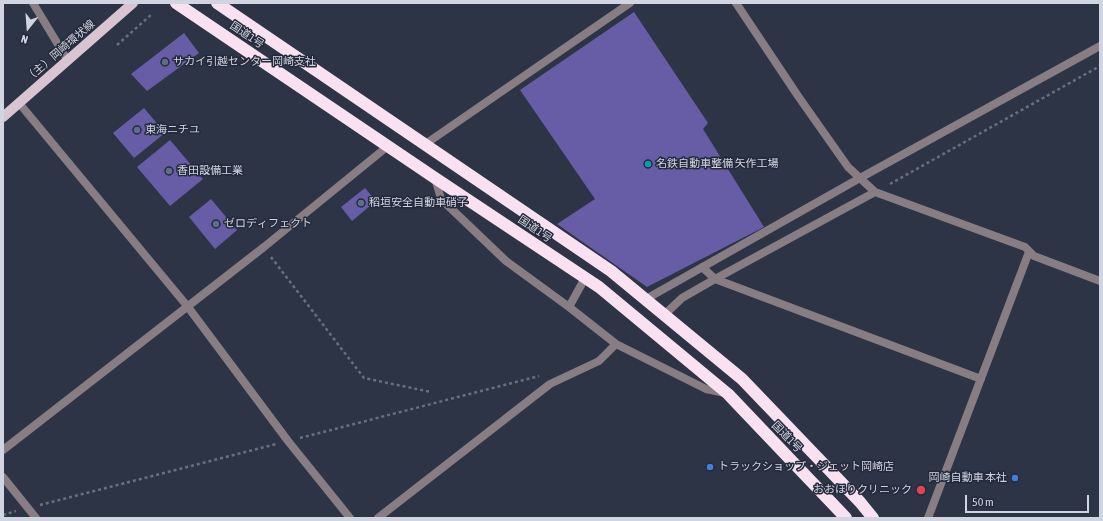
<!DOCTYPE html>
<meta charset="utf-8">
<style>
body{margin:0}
#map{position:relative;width:1103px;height:521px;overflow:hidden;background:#2d3446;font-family:"Asap Condensed",sans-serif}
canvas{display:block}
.frame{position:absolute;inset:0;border:4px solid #d1d5e1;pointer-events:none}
.north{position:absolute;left:8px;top:8px;width:40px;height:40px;-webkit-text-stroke:3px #242a3b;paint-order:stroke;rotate:197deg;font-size:11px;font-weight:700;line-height:16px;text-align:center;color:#d1d5e1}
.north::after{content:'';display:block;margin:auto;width:14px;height:18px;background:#d1d5e1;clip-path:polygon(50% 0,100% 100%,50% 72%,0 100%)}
.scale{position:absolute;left:965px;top:495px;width:124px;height:18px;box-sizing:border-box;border:2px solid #d1d5e1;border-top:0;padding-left:5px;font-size:12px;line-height:14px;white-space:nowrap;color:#d1d5e1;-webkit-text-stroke:3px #242a3b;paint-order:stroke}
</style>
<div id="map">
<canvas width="1103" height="521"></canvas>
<div class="frame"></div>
<div class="north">N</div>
<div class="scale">50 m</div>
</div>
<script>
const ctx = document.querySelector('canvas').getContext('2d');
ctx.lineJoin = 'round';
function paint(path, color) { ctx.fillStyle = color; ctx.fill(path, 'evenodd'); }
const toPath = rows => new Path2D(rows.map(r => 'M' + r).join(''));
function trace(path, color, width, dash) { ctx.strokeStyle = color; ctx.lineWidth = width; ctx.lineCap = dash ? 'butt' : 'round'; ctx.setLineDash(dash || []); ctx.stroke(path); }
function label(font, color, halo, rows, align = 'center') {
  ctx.font = font + ' "Asap Condensed","Noto Sans JP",sans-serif'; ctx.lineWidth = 3; ctx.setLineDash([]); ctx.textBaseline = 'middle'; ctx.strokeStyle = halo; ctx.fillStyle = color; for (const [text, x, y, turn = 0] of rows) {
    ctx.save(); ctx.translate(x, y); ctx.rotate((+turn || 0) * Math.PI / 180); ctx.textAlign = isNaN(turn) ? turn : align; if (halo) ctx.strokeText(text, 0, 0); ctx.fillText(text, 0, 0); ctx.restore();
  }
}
paint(toPath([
 [634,12,708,123,703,129,764,227,647,287,557,224,595,199,520,90],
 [184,33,199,53,147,91,131,74],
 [144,108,165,133,134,158,113,133],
 [170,140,203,179,170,206,137,167],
 [365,188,376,201,352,221,341,207],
 [211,199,237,230,215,249,189,217]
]), '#675da6');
trace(toPath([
 [117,45,152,14],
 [890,184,1100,66],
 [271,257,364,378,431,392],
 [300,438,539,376],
 [40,505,276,444],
 [3,515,16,511]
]), '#696f7e', 2.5, [3, 3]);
trace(toPath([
 [664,315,682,298,715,279,981,379],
 [928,518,1029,252]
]), '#877d83', 8);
trace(toPath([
 [33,3,68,61],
 [736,3,798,96,848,167,875,192,1025,247,1034,256,1100,281],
 [19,103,188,307,288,441,350,518],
 [424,145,630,3],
 [435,178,441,199,506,261,569,307,616,344,706,389,725,393],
 [702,267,715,279,875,192],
 [646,299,860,178,1100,46],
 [569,307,585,278],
 [3,450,264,247,388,146],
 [3,477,36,518],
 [378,518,550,384,599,361,616,344]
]), '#877d83', 8);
trace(toPath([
 [3,117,133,3]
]), '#d9c5d2', 10);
trace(toPath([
 [176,3,435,178,599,287,728,394,846,518],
 [217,3,611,271,742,379,860,502,873,518]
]), '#f9e1f1', 12);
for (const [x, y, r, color] of [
 [165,62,4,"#5c6f8a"],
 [137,130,4,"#5c6f8a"],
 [648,164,4,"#0f9aa8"],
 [169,171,4,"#5c6f8a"],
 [361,203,4,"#5c6f8a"],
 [216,224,4,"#5c6f8a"],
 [710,467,4,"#3f7fe0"],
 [1015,478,4,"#3f7fe0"],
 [921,490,5,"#e0444e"]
]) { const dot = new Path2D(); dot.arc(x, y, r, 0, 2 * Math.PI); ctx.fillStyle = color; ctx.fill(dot); trace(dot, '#242a3b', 1.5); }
label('11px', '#d1d5e1', '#242a3b', [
 ["国道1号",247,35,34],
 ["（主）岡崎環状線",60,51,-41],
 ["国道1号",535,229,34],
 ["国道1号",787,437,46]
]);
label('11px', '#d1d5e1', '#242a3b', [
 ["サカイ引越センター岡崎支社",173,62],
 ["東海ニチユ",145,130],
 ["名鉄自動車整備 矢作工場",656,164],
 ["香田設備工業",177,171],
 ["稻垣安全自動車硝子",369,203],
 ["ゼロディフェクト",224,224],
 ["トラックショップ・ジェット岡崎店",718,467],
 ["岡崎自動車 本社",1007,478,"right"],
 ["おおほりクリニック",912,490,"right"]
], 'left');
</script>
